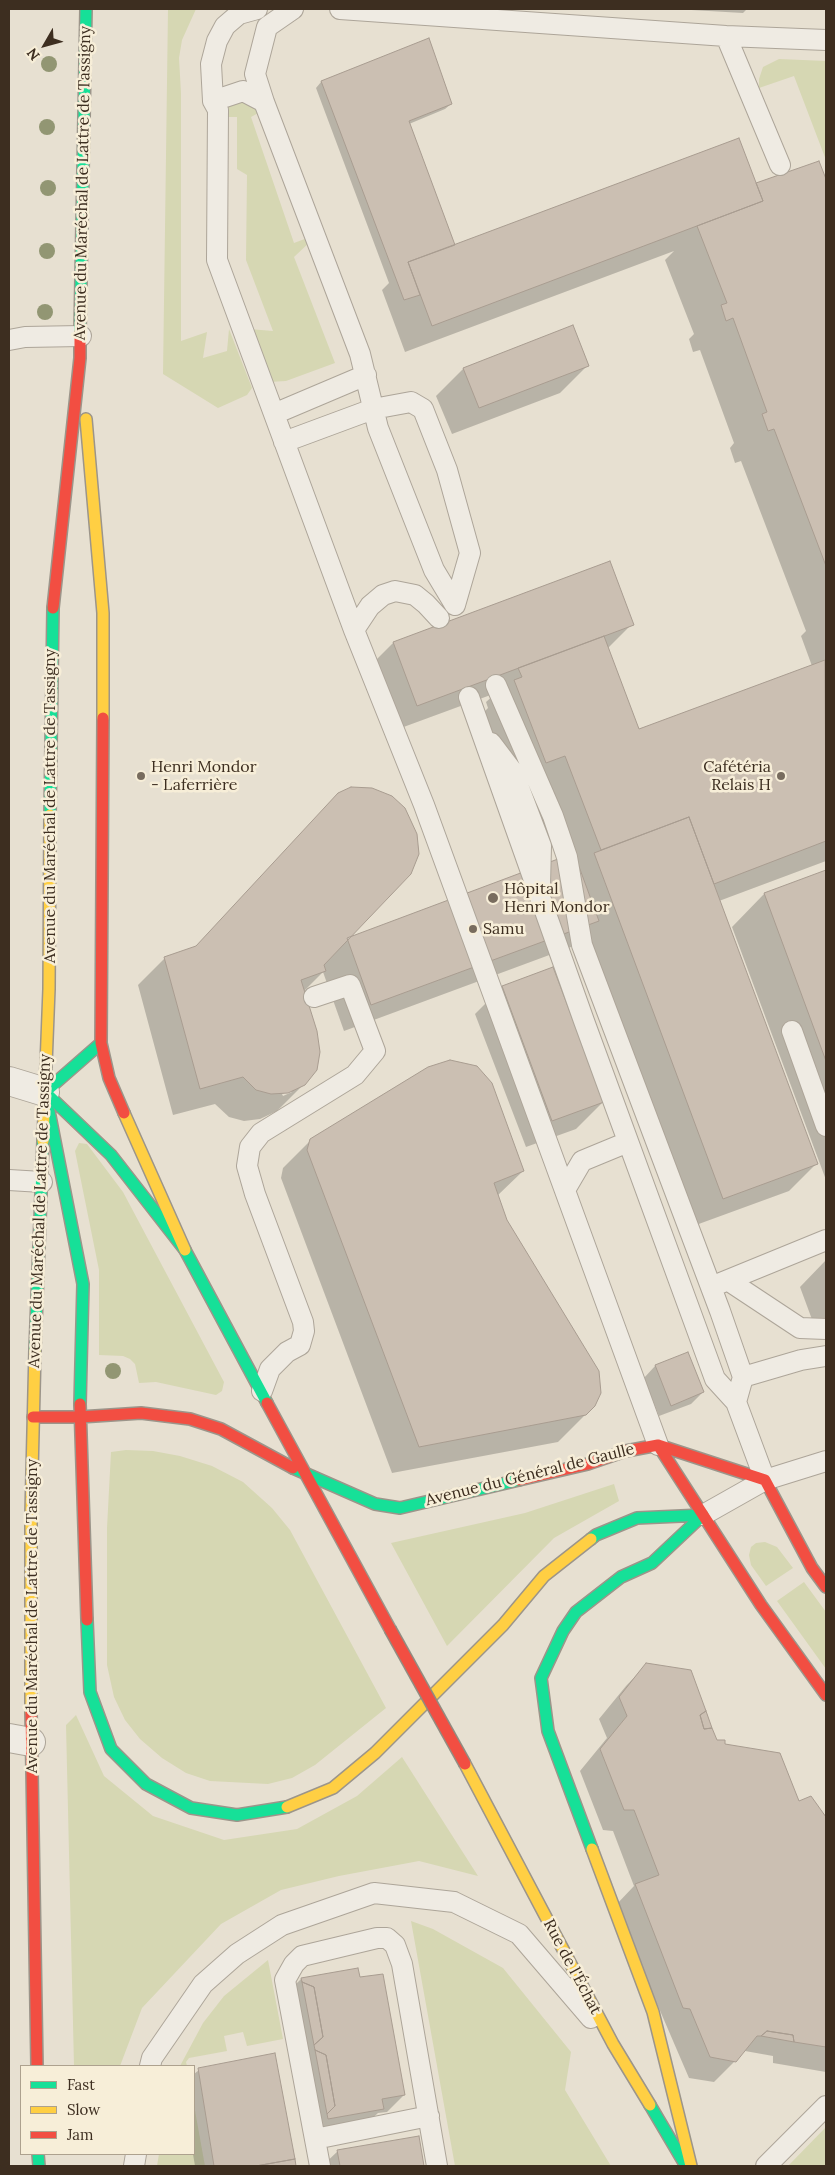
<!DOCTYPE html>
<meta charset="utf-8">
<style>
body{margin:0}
#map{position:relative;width:835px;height:2175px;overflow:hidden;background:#e7e0d1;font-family:Lora,serif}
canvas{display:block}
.frame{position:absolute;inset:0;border:10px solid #3d2e20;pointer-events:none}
.legend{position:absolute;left:20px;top:2065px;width:175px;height:90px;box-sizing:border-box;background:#f7eed8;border:1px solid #ada18e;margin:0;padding:6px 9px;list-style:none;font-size:15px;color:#3d2e20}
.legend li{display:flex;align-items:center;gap:10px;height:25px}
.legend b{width:25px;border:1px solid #ada18e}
.north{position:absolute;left:20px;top:20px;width:50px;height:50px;-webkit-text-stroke:4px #f7eed8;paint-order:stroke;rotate:232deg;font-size:14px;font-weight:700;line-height:20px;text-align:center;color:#3d2e20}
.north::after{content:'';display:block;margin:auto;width:18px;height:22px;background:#3d2e20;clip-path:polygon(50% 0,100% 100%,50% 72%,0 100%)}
</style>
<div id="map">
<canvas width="835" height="2175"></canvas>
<div class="frame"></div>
<ul class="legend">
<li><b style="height:6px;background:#16e098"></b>Fast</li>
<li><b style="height:6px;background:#ffcf43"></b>Slow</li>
<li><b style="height:6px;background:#f24e42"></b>Jam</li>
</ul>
<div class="north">N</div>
</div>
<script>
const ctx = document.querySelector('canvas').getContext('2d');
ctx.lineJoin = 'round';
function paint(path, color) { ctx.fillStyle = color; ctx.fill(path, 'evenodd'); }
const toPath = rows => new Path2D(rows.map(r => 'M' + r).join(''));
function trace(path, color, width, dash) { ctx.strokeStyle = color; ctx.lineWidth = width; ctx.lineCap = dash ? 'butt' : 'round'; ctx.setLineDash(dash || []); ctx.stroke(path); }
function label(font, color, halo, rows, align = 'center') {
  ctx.font = font + ' Lora,serif'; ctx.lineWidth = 5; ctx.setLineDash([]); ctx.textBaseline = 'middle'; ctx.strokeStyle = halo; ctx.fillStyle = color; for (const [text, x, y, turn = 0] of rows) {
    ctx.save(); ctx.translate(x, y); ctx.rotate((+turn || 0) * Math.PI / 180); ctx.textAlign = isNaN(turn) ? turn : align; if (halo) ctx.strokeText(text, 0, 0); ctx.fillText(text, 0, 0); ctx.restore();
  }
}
paint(toPath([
 [168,9,196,9,182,40,179,58,181,93,181,341,207,332,203,358,227,351,229,329,252,388,247,395,218,408,163,374],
 [779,59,826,61,826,160,794,76,759,88,759,79,763,67],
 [238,99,262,111,251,117,294,243,310,237,311,241,294,257,335,363,286,381,269,382,249,329,273,331,246,260,247,175,237,169,237,117,224,117,227,108],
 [79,1143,87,1144,123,1192,224,1382,222,1391,216,1395,156,1382,139,1383,135,1364,130,1359,123,1356,99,1355,99,1270,75,1151],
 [126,1450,153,1451,180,1456,212,1466,243,1482,272,1508,290,1530,386,1708,315,1765,292,1778,268,1784,210,1781,186,1773,162,1758,140,1739,125,1720,114,1697,107,1665,107,1528,111,1452],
 [614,1484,619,1501,554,1538,447,1646,391,1543,525,1513],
 [765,1542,777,1547,793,1568,766,1586,751,1565,749,1555,751,1547,756,1543],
 [804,1582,826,1612,826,1669,777,1601],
 [76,1715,104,1776,153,1816,224,1840,297,1829,357,1796,402,1757,478,1876,419,1861,339,1876,281,1890,221,1924,142,2008,120,2066,74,2066,66,1725],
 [411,1921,433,1929,503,1968,571,2052,565,2090,611,2166,455,2166],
 [268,1960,283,2039,247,2046,243,2032,224,2036,227,2051,189,2058,186,2062,187,2066,180,2066,203,2023,224,1996],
 [194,2105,205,2166,157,2166,159,2154,194,2154],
 [826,2127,826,2166,788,2166]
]), '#d6d7b3');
paint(toPath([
 [674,9,747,9,743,13],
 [428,40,451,104,445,109,409,124,454,246,755,185,819,162,826,182,826,861,719,901,816,1164,789,1191,696,1225,587,931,571,947,344,1031,323,972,303,992,304,1084,277,1111,260,1119,244,1121,229,1117,215,1104,173,1115,138,985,165,958,194,949,339,794,347,939,560,860,532,788,514,795,482,714,488,708,486,702,496,693,390,732,366,670,393,643,609,562,632,624,607,649,638,730,812,666,801,636,806,631,741,461,735,463,730,448,734,443,700,350,693,352,689,339,694,334,665,260,674,251,405,352,382,290,389,283,316,88,321,82],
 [292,1090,292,1092,283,1096,282,1094],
 [572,327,587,366,560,393,452,434,436,396,463,369],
 [826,871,826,1180,732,927,764,894],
 [552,968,603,1102,576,1129,526,1147,475,1014,502,987],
 [311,1140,523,1171,497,1196,586,1414,558,1442,392,1473,281,1178,283,1168],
 [826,1260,826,1329,817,1333,800,1287],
 [688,1354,703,1392,691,1404,659,1416,644,1378,655,1366],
 [647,1664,716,1741,724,1745,798,1802,811,1798,826,1819,826,2072,773,2063,773,2056,745,2051,714,2082,689,2078,615,1906,634,1886,613,1831,603,1830,580,1771,607,1738,599,1719,626,1686],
 [357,1970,404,2095,387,2112,378,2113,365,2125,311,2135,284,1996,301,1979],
 [274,2054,294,2166,195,2166,193,2154,194,2074,199,2070],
 [418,2137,423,2166,322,2166,338,2151]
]), '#0003');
const building = toPath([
 [429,38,452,104,409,121,455,245,408,262,420,295,404,300,321,81,429,38],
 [739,138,763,201,432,326,408,262,739,138],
 [819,161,826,179,826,566,774,429,768,431,762,414,767,412,733,318,726,321,721,305,727,303,697,226,763,201,756,183,819,161],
 [573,325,589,366,479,408,463,368,573,325],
 [610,561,634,625,417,706,393,642,610,561],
 [604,636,639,729,825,660,826,841,714,884,689,817,601,850,565,756,546,763,514,680,522,677,518,668,604,636],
 [351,787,372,788,392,796,405,808,417,834,419,854,411,874,324,965,326,971,301,980,317,1031,320,1052,317,1070,305,1085,288,1093,271,1094,256,1090,243,1077,200,1089,164,957,196,946,338,793,351,787],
 [689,817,818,1164,723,1199,594,853,689,817],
 [574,853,599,921,371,1005,347,938,574,853],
 [826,870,826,1061,764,893,826,870],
 [553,967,604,1102,552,1121,502,986,553,967],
 [450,1060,477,1066,492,1083,524,1171,494,1183,507,1220,599,1371,601,1393,595,1406,586,1415,419,1447,307,1150,310,1139,428,1067,450,1060],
 [688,1352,704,1392,671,1406,655,1365,688,1352],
 [646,1663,691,1670,706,1711,700,1715,704,1729,712,1728,717,1740,725,1740,725,1744,780,1753,799,1801,811,1796,826,1817,826,2047,794,2042,793,2035,767,2031,761,2036,757,2036,736,2062,710,2057,690,2009,683,2008,635,1884,659,1875,634,1810,624,1810,600,1749,627,1716,619,1697,646,1663],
 [706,1711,712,1728,704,1729,700,1715,706,1711],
 [358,1968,360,1977,383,1974,405,2095,382,2099,384,2109,328,2119,327,2114,335,2106,326,2055,315,2050,314,2045,323,2037,314,1987,302,1982,301,1978,358,1968],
 [302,1982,314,1987,323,2037,314,2045,302,1982],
 [767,2031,793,2035,794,2042,761,2036,767,2031],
 [315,2050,326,2055,335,2106,327,2114,315,2050],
 [275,2053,295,2159,256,2166,214,2166,198,2068,275,2053],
 [419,2136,424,2166,340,2166,337,2150,419,2136],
 [295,2159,296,2166,256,2166,295,2159]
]);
paint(building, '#cbbfb2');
trace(building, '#a89c90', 1);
const lane = toPath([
 [293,9,267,27,255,74,264,102,360,354,378,428,434,570,455,605],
 [340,9,726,36,826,40],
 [726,36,780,165],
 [213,101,211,64,217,41,225,26,239,14,257,9],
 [264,102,243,91,213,101,218,110,217,260,354,630,424,805,658,1445],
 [9,340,25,337,81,336],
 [274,414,366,375],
 [284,442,373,409,411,402,423,409,447,470,470,553,455,605],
 [354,630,370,606,383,595,395,591,415,595,426,604,439,618],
 [496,685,553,816,567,857,582,945,720,1311,743,1377,736,1402],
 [469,697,584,1021,715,1379,736,1402,765,1480],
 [491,743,513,772,541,846,540,884],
 [792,1031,826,1126],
 [9,1180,42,1182],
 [565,1190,582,1161,628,1142],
 [729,1281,800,1328,826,1329],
 [711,1287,826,1240],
 [743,1377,801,1360,826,1356],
 [262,1391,270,1369,287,1352,300,1345,304,1331,303,1322,255,1194,247,1166,250,1147,261,1133,355,1075,375,1051,350,985,314,997],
 [703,1515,765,1480,826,1461],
 [150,2066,152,2058,203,1984,237,1954,282,1925,374,1893,454,1902,519,1934,591,2018],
 [315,2139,429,2116],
 [134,2166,136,2154],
 [320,2166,285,1980,294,1964,302,1956,377,1938,387,1938,395,1945,402,1964,437,2166],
 [766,2166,826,2106]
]);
const street = toPath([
 [9,1081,45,1092],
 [9,1738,31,1742]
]);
const fast = toPath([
 [80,332,86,9],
 [50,815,53,608],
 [45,1092,111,1155,185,1250,267,1403],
 [45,1092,101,1043],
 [49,1111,83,1284,80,1404],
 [35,1350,43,1141],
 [293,1468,375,1504,400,1508,519,1480],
 [591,1539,596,1535,637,1518,703,1515],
 [87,1620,90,1692,111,1749,146,1784,191,1808,237,1815,287,1807],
 [592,1849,548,1731,541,1678,563,1631,576,1612,621,1577,652,1563,703,1515],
 [650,2105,686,2166],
 [38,2154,39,2166]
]);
const slow = toPath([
 [86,419,103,613,103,718],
 [124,1113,185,1250],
 [43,1141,49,989,50,815],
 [31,1712,31,1514,35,1350],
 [465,1764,613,2044,650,2105],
 [287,1807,333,1788,375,1753,503,1625,544,1576,591,1539],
 [592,1849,653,2012,691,2166]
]);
const jam = toPath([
 [53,608,80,358,80,332],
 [103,718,101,1043,109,1078,124,1113],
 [267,1403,390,1629],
 [80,1404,87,1620],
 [33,1417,80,1417,141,1413,190,1419,221,1429,293,1468],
 [658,1445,761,1605,826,1695],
 [519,1480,588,1464,626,1451,658,1445,765,1480,812,1568,826,1587],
 [31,1712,37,2066]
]);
trace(lane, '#ada599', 22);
trace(street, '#ada599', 30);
trace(fast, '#9c958a', 14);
trace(slow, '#9c958a', 14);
trace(jam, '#9c958a', 14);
trace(lane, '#efebe3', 20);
trace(street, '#efebe3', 28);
trace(fast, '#16e098', 11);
trace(slow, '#ffcf43', 11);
trace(jam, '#f24e42', 11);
const jamBridge = toPath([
 [390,1629,465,1764]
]);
trace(jamBridge, '#928b80', 14, []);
trace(jamBridge, '#f24e42', 11);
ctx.fillStyle = '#929673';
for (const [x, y] of [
 [49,64],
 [47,127],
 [48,188],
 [47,251],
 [45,312],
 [113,1371]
]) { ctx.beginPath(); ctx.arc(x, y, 8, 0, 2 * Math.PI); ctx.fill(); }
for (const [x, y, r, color] of [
 [141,776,5,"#786c5e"],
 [781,776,5,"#786c5e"],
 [493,898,6,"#786c5e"],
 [473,929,5,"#786c5e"]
]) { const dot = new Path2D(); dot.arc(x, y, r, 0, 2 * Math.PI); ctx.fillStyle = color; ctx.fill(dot); trace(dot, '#f7eed8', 2); }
label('16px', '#3d2e20', '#f7eed8', [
 ["Avenue du Maréchal de Lattre de Tassigny",83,183,-89],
 ["Avenue du Maréchal de Lattre de Tassigny",50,806,-90],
 ["Avenue du Maréchal de Lattre de Tassigny",40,1211,-88],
 ["Avenue du Général de Gaulle",530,1475,-14],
 ["Avenue du Maréchal de Lattre de Tassigny",32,1616,-90],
 ["Rue de l'Échat",572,1967,62]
]);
label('16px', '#3d2e20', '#f7eed8', [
 ["Henri Mondor",151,767],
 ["- Laferrière",151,785],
 ["Cafétéria",771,767,"right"],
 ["Relais H",771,785,"right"],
 ["Hôpital",504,889],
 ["Henri Mondor",504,907],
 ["Samu",483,929]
], 'left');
</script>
